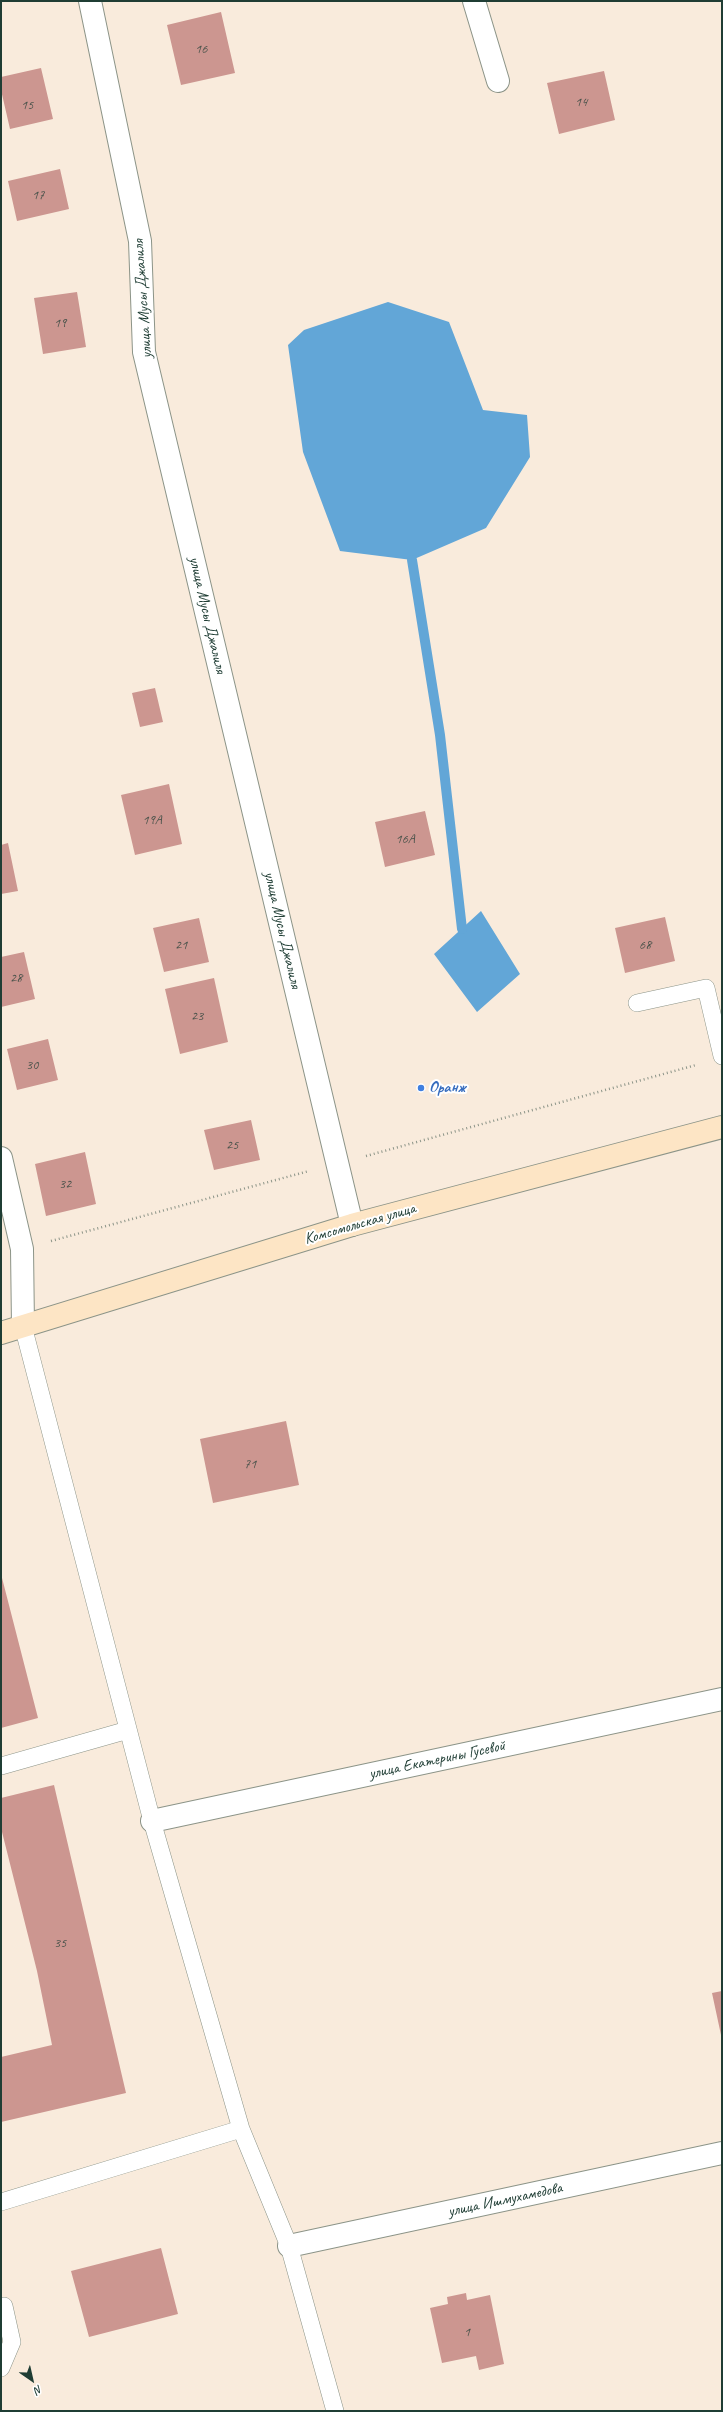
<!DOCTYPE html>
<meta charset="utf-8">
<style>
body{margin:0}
#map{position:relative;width:723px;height:2412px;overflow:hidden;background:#f9ebdc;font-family:Caveat,sans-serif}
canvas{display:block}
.frame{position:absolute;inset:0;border:2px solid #1f3d34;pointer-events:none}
.north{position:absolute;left:12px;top:2360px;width:40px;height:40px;-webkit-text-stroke:3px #fff;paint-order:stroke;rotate:146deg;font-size:11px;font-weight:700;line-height:16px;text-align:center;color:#1f3d34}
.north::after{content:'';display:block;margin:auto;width:14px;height:18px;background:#1f3d34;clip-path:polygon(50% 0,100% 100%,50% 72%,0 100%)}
</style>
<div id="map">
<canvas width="723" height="2412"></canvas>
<div class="frame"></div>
<div class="north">N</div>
</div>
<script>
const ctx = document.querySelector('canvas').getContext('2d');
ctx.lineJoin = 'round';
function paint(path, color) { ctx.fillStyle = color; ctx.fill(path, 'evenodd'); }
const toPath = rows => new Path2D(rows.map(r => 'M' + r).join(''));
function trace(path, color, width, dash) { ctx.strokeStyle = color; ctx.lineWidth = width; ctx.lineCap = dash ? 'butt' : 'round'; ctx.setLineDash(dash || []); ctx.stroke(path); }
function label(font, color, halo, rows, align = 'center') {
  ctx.font = font + ' Caveat,sans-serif'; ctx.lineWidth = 4; ctx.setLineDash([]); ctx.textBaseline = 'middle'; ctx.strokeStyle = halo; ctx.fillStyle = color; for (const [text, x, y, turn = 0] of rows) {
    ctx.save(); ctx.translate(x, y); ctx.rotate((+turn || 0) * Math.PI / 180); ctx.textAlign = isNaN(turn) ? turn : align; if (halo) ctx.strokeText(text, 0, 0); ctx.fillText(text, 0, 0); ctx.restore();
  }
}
paint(toPath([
 [388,302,449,322,483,410,527,415,530,457,486,528,412,560,340,551,303,452,288,345,304,330],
 [481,911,520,974,477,1012,434,954]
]), '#62a6d7');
trace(toPath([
 [412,560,440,735,462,929]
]), '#62a6d7', 10);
paint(toPath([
 [221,12,235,73,181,85,167,25],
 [41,68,53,119,10,129,1,90,1,77],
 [604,71,615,120,559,134,547,83],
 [60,169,69,209,17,221,8,181],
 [77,292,86,347,43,354,34,298],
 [155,688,163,722,140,727,132,693],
 [169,784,182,844,135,855,121,795],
 [425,811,435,855,385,867,375,822],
 [8,843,18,891,1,894,1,845],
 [665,917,675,961,625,973,615,928],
 [199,918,209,962,164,972,153,928],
 [24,952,35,999,1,1007,1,957],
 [214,978,228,1042,180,1054,165,989],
 [48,1039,58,1080,17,1090,7,1049],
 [251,1120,260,1160,214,1170,204,1130],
 [85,1152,96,1204,46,1216,35,1164],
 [286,1421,299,1485,213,1503,200,1439],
 [1,1574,38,1718,1,1728],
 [54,1785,126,2093,1,2122,1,2057,52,2045,37,1971,1,1828,1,1798],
 [722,1991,722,2034,721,2035,712,1993],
 [161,2248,178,2314,89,2337,71,2271],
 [466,2293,467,2300,490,2295,504,2364,479,2370,476,2356,442,2363,430,2308,448,2304,447,2297]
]), '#cc9690');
const lane = toPath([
 [637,1003,706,988,722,1056],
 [23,1326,152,1821,241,2129,289,2246,335,2411],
 [1,1766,128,1730],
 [1,2202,241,2129],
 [1,2368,12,2342,4,2306]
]);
const street = toPath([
 [90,1,140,241,144,352,352,1225],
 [474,1,498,81],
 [1,1158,22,1249,23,1326],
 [152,1821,722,1699],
 [289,2246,722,2153]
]);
const secondary = toPath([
 [1,1333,352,1225,722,1127]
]);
trace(lane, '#8c9488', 18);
trace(street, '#8c9488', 24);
trace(secondary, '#8c9488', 24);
trace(toPath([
 [366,1156,696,1065],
 [51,1241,309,1171]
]), '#8c9488', 2.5, [1, 3]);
trace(lane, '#fff', 17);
trace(street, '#fff', 22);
trace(secondary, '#fde5c5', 22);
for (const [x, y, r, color] of [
 [421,1088,4,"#3f7fe0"]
]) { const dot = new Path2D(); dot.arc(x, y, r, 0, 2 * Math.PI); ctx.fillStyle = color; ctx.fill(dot); trace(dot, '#fff', 1.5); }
label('14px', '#4a534b', null, [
 ["16",201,49],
 ["14",581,102],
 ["15",27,105],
 ["17",38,195],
 ["19",60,323],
 ["19А",152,820],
 ["16А",405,839],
 ["21",181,945],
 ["68",645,945],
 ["28",16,978],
 ["23",197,1016],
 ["30",32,1065],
 ["25",232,1145],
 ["32",65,1184],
 ["71",250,1464],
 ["35",60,1943],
 ["1",467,2332]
]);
label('16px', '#1f3d34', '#fff', [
 ["улица Мусы Джалиля",143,299,-94],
 ["улица Мусы Джалиля",207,615,77],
 ["улица Мусы Джалиля",282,930,77],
 ["Комсомольская улица",360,1224,-16],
 ["улица Екатерины Гусевой",437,1760,-12],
 ["улица Ишмухамедова",505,2200,-12]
]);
label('bold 16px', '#366cbe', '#fff', [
 ["Оранж",429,1088]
], 'left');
</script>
